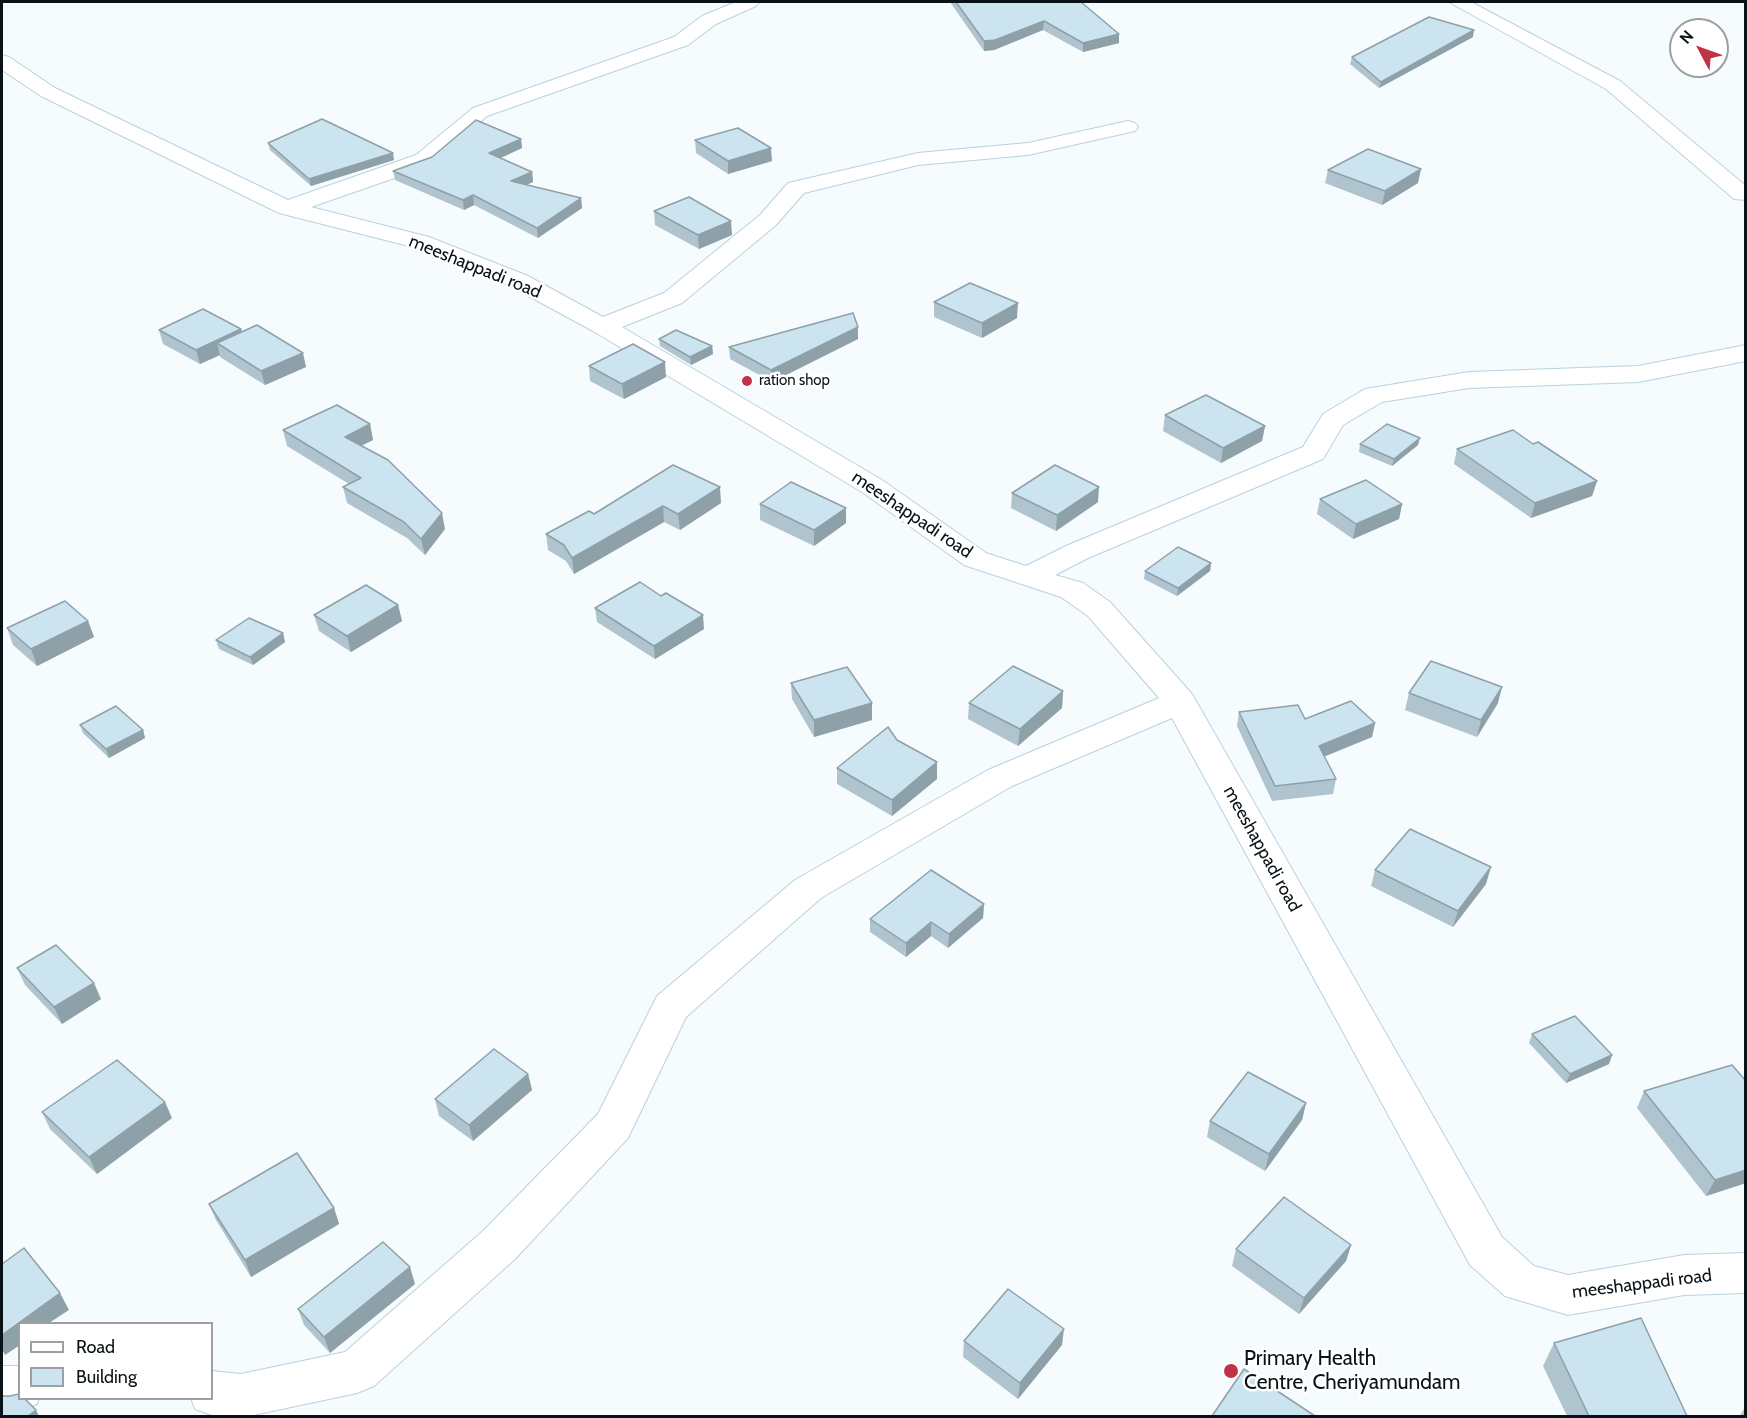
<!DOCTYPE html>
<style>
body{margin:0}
#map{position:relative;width:1747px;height:1418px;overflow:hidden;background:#f6fbfd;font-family:Cabin,sans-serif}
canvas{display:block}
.frame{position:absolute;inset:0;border:3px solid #091216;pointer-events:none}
.legend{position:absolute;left:18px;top:1322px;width:195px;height:78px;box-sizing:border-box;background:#fff;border:2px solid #9da0a2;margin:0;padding:8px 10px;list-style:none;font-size:18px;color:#091216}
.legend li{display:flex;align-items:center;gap:12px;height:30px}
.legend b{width:30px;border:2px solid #9da0a2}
.north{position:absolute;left:1669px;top:18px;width:60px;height:60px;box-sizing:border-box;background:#fff;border:2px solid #9da0a2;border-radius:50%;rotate:311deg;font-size:16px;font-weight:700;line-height:24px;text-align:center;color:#091216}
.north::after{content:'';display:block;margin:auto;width:21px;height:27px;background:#c23247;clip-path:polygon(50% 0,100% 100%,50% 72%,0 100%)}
</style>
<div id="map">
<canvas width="1747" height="1418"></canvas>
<div class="frame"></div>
<ul class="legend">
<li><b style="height:8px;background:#fff"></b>Road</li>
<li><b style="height:16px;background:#cbe4f0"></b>Building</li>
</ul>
<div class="north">N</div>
</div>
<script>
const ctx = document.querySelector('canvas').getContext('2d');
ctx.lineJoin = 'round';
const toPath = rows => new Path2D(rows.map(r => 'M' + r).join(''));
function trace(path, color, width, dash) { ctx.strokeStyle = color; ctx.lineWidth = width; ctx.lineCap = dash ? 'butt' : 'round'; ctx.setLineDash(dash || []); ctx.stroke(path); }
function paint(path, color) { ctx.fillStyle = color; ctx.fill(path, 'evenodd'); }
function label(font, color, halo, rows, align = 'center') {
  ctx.font = font + ' Cabin,sans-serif'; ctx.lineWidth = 5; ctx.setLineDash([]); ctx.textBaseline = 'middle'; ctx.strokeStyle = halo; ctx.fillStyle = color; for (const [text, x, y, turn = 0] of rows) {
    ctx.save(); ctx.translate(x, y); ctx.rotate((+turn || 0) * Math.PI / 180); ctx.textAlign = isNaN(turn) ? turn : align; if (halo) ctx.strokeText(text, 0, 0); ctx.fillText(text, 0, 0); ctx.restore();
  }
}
const minor = toPath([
 [736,2,759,2,756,6,716,24,688,45,487,116,432,165,311,207,429,237,528,276,603,317,664,293,760,215,788,183,918,153,1028,143,1128,121,1135,123,1138,127,1135,131,1028,155,918,165,804,193,776,225,682,303,622,327,882,480,986,553,1026,566,1066,546,1303,447,1323,414,1365,389,1469,372,1638,366,1746,345,1746,361,1638,382,1469,388,1382,402,1343,425,1323,459,1088,558,1055,575,1083,583,1110,602,1192,694,1502,1237,1534,1266,1568,1275,1684,1255,1746,1253,1746,1293,1684,1295,1568,1315,1505,1296,1470,1265,1172,718,1012,786,821,898,686,1017,628,1138,515,1259,374,1386,357,1393,249,1416,212,1415,195,1409,191,1398,212,1398,212,1371,241,1374,345,1352,483,1231,598,1114,657,996,795,880,988,770,1159,698,1088,616,1061,597,964,565,862,492,593,331,510,286,413,247,279,213,41,96,2,70,2,55,9,57,55,88,288,200,416,155,473,108,674,37,702,16,736,2],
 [1449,2,1471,2,1620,81,1746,186,1746,200,1734,199,1606,89,1449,2],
 [2,1366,20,1366,20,1398,39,1398,37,1404,20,1410,2,1410,2,1366]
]);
trace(minor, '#b9d2de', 2);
paint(minor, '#fff');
paint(toPath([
 [950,2,1081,2,1119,43,1083,52,1043,30,994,50,984,51],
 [1473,37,1379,88,1350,64,1352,57],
 [521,139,522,148,500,158,532,172,533,182,526,185,581,198,582,208,538,238,474,205,464,210,395,180,393,171],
 [695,140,772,161,728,174,696,153],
 [268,143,394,160,311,186,270,150],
 [1328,170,1418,183,1382,205,1325,183],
 [654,211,732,235,699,249,655,225],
 [934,302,1017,318,982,338,934,317],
 [241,329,242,332,306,367,265,385,220,357,220,355,200,364,163,344,159,330],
 [659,339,712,346,713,354,691,365,660,346],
 [858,339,772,382,730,359,729,347],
 [589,366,666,377,624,399,590,381],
 [1165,415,1265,426,1262,441,1221,463,1163,431],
 [370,424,373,440,361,446,445,529,425,555,407,538,347,503,343,487,349,484,287,446,283,430],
 [1360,444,1418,445,1392,466,1359,452],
 [1533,444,1597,481,1592,496,1531,518,1454,464,1457,449],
 [673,465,721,503,680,530,664,522,574,574,566,561,548,550,546,534,594,514],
 [1012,493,1098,502,1056,531,1011,508],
 [1320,499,1402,504,1399,519,1353,539,1317,514],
 [760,504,846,508,846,523,814,546,760,520],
 [1211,563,1210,571,1177,596,1144,579,1145,571],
 [398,605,402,621,351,652,319,631,314,615],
 [595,608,704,629,655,659,597,622],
 [88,621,94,637,37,666,13,645,7,628],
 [283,633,285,642,253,665,219,649,216,640],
 [791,683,872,703,872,720,814,737,792,699],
 [1063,691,1062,708,1018,746,968,719,969,703],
 [1409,693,1498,703,1477,737,1405,710],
 [1239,712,1305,719,1375,723,1372,737,1324,757,1336,779,1333,794,1272,801,1237,726],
 [80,725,143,730,145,738,109,758,83,733],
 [897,740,937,762,937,779,892,816,837,784,837,768],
 [1375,870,1486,884,1453,927,1371,886],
 [984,904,983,918,948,948,931,936,906,957,870,932,870,919],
 [17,968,101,999,62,1024,25,985],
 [1532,1034,1612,1055,1609,1064,1566,1083,1529,1043],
 [528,1074,532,1090,473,1141,439,1116,435,1099],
 [1746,1081,1746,1183,1706,1196,1637,1108,1644,1091],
 [1306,1103,1302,1120,1265,1171,1207,1137,1210,1121],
 [42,1112,172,1118,97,1174,50,1129],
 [209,1204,334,1208,339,1224,251,1277,216,1220],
 [1351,1245,1346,1261,1299,1314,1232,1266,1236,1249],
 [415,1284,330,1353,304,1325,298,1309],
 [964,1341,1062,1345,1018,1399,963,1357],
 [1554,1343,1687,1416,1567,1416,1543,1366],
 [1746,1405,1746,1416,1740,1416]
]), '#afc4ce');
paint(toPath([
 [1044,21,1043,30,994,50,984,51,984,41],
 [1474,30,1473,37,1379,88,1381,82],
 [1119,34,1119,43,1083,52,1083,43],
 [521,139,522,148,490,163,489,153],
 [771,148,772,161,728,174,728,161],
 [393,153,394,160,311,186,309,179],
 [1421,169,1418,183,1382,205,1385,191],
 [532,172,533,182,512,191,511,181],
 [473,195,474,205,464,210,463,200],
 [581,198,582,208,538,238,537,228],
 [731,221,732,235,699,249,698,235],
 [1018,303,1017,318,982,338,982,323],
 [858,327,858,339,772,382,771,370],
 [241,329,245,344,217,343,220,355,200,364,196,350],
 [712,346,713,354,691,365,690,357],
 [303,353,306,367,265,385,261,371],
 [665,362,666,377,624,399,622,384],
 [370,424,373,440,348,452,345,437],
 [1265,426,1262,441,1221,463,1223,448],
 [1420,438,1418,445,1392,466,1394,459],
 [1597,481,1592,496,1531,518,1535,503],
 [720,487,721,503,680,530,678,514],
 [1099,487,1098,502,1056,531,1057,515],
 [1402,504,1399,519,1353,539,1356,524],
 [663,506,664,522,574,574,572,558],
 [846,508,846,523,814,546,814,530],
 [442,513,445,529,425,555,421,539],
 [1211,563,1210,571,1177,596,1178,588],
 [398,605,402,621,351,652,347,636],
 [703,615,704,629,655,659,654,646],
 [88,621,94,637,37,666,31,649],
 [283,633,285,642,253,665,250,657],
 [1502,687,1498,703,1477,737,1481,720],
 [1063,691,1062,708,1018,746,1020,729],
 [872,703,872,720,814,737,814,720],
 [1375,723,1372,737,1315,760,1319,746],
 [143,730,145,738,109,758,106,749],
 [937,762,937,779,892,816,892,800],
 [1491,867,1486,884,1453,927,1458,911],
 [984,904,983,918,948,948,949,934],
 [931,922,931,936,906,957,906,943],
 [94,983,101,999,62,1024,54,1007],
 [1612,1055,1609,1064,1566,1083,1570,1074],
 [528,1074,532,1090,473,1141,469,1125],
 [165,1102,172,1118,97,1174,89,1157],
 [1306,1103,1302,1120,1265,1171,1269,1154],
 [1746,1170,1746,1183,1706,1196,1715,1180],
 [334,1208,339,1224,251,1277,245,1260],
 [1351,1245,1346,1261,1299,1314,1304,1298],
 [410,1267,415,1284,330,1353,324,1337],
 [60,1293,69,1310,49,1323,20,1323,20,1345,5,1355,2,1349,2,1335],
 [1064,1329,1062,1345,1018,1399,1020,1383],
 [36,1410,39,1416,28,1416]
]), '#8ea0a8');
const building = toPath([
 [956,2,1081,2,1119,34,1083,43,1044,21,995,40,984,41,956,2],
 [1429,17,1474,30,1381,82,1352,57,1429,17],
 [322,119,393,153,309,179,268,143,322,119],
 [476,120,521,139,489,153,532,172,511,181,581,198,537,228,473,195,463,200,393,171,432,157,476,120],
 [738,128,771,148,728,161,695,140,738,128],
 [1368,149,1421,169,1385,191,1328,170,1368,149],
 [689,197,731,221,698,235,654,211,689,197],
 [970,283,1018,303,982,323,934,302,970,283],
 [203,309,241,329,196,350,159,330,203,309],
 [853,313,858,327,771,370,729,347,853,313],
 [257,325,303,353,261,371,217,343,257,325],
 [676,330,712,346,690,357,659,339,676,330],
 [633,344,665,362,622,384,589,366,633,344],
 [1206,395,1265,426,1223,448,1165,415,1206,395],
 [337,405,370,424,345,437,388,460,442,513,421,539,404,522,343,487,361,478,283,430,337,405],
 [1387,424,1420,438,1394,459,1360,444,1387,424],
 [1513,430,1533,444,1538,442,1597,481,1535,503,1457,449,1513,430],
 [673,465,720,487,678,514,663,506,572,558,564,545,546,534,589,511,594,514,673,465],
 [1055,465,1099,487,1057,515,1012,493,1055,465],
 [1366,480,1402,504,1356,524,1320,499,1366,480],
 [791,482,846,508,814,530,760,504,791,482],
 [1178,547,1211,563,1178,588,1145,571,1178,547],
 [640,582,661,596,666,593,703,615,654,646,595,608,640,582],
 [366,585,398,605,347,636,314,615,366,585],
 [65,601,88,621,31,649,7,628,65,601],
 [249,618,283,633,250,657,216,640,249,618],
 [1431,661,1502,687,1481,720,1409,693,1431,661],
 [1013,666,1063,691,1020,729,969,703,1013,666],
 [847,667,872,703,814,720,791,683,847,667],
 [1351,701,1375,723,1319,746,1336,779,1275,786,1239,712,1298,705,1305,719,1351,701],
 [116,706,143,730,106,749,80,725,116,706],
 [888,727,897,740,937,762,892,800,837,768,888,727],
 [1410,829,1491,867,1458,911,1375,870,1410,829],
 [931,870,984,904,949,934,931,922,906,943,870,919,931,870],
 [56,945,94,983,54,1007,17,968,56,945],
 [1575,1016,1612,1055,1570,1074,1532,1034,1575,1016],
 [494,1049,528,1074,469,1125,435,1099,494,1049],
 [117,1060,165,1102,89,1157,42,1112,117,1060],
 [1732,1065,1746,1081,1746,1170,1715,1180,1644,1091,1732,1065],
 [1248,1072,1306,1103,1269,1154,1210,1121,1248,1072],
 [297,1153,334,1208,245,1260,209,1204,297,1153],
 [1284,1197,1351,1245,1304,1298,1236,1249,1284,1197],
 [383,1242,410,1267,324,1337,298,1309,383,1242],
 [24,1248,60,1293,2,1335,2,1264,24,1248],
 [1008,1289,1064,1329,1020,1383,964,1341,1008,1289],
 [1641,1318,1687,1416,1589,1416,1554,1343,1641,1318],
 [1244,1369,1315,1416,1212,1416,1244,1369],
 [19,1394,20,1398,24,1398,36,1410,28,1416,2,1416,2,1396,10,1396,19,1394]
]);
paint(building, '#cbe4f0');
trace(building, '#8ea0a8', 1.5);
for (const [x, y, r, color] of [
 [747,381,6,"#c23247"],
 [1231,1371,8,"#c23247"]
]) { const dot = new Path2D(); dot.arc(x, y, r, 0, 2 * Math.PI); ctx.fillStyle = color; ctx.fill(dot); trace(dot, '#fff', 2); }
label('15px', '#091216', '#fff', [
 ["ration shop",759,381]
], 'left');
label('18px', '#091216', '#fff', [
 ["meeshappadi road",475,267,22],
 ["meeshappadi road",912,515,34],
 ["meeshappadi road",1262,849,61],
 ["meeshappadi road",1642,1284,-7]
]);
label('21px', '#091216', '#fff', [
 ["Primary Health",1244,1359],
 ["Centre, Cheriyamundam",1244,1383]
], 'left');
</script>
